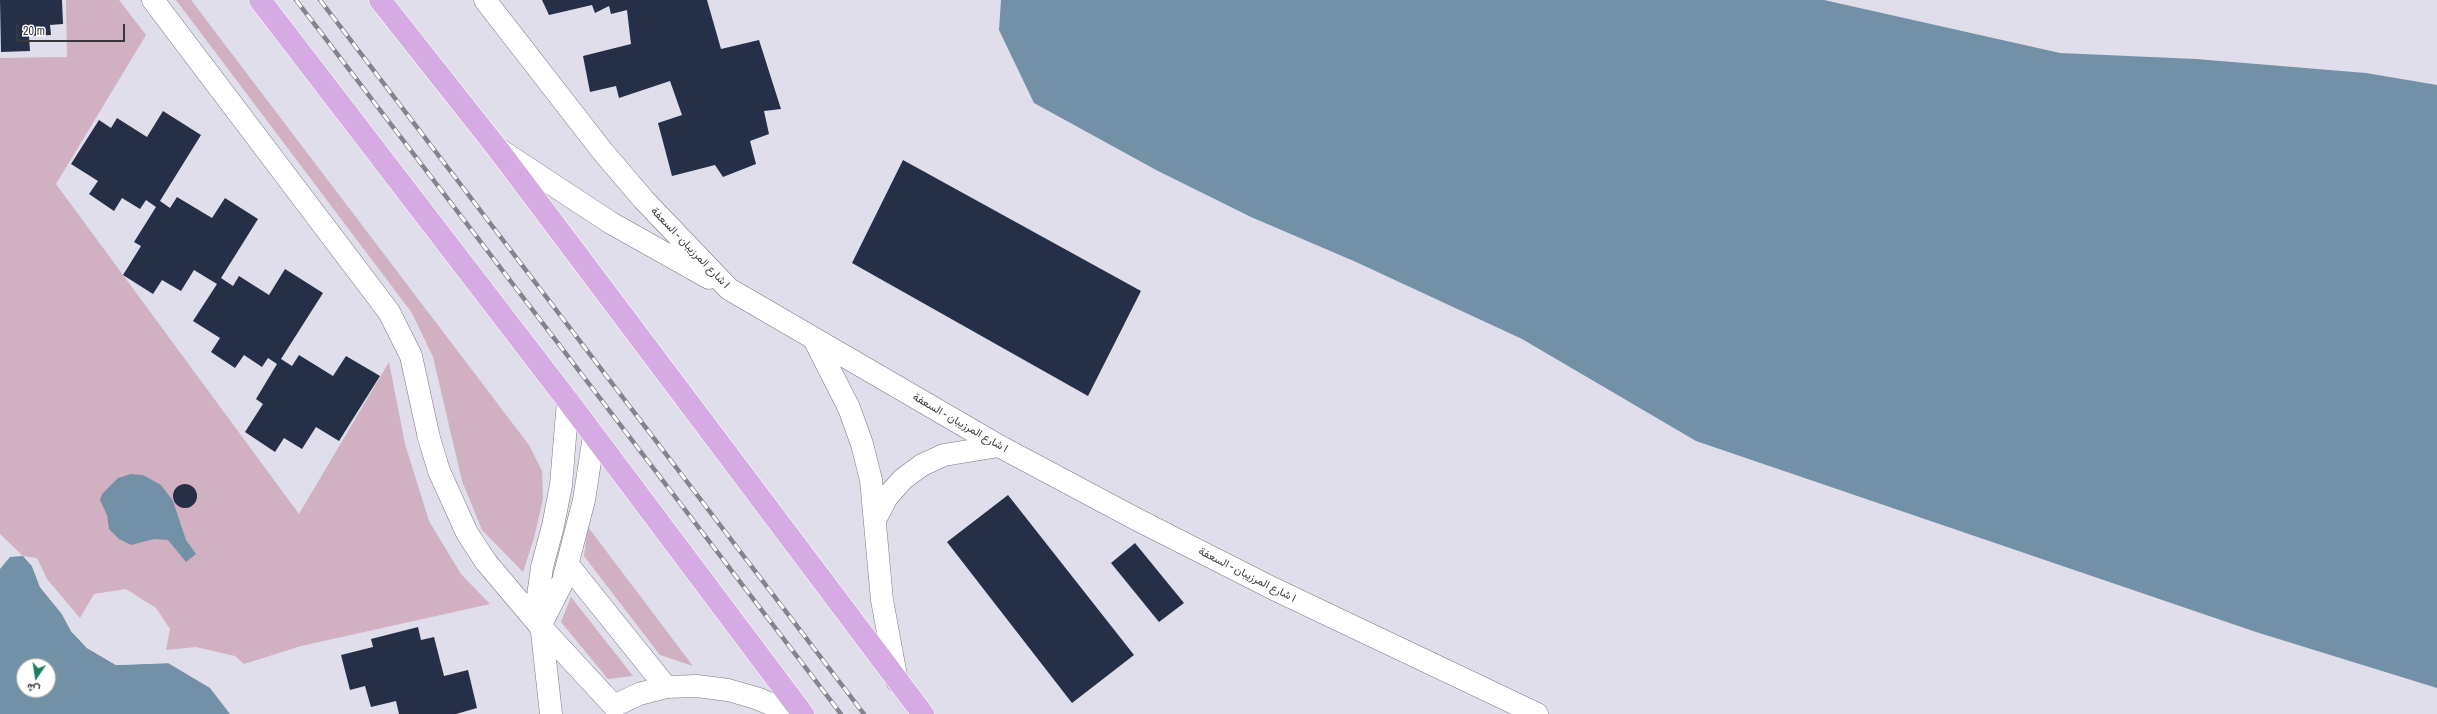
<!DOCTYPE html>
<meta charset="utf-8">
<style>
body{margin:0}
#map{position:relative;width:2437px;height:714px;overflow:hidden;background:#e0deea;font-family:"Archivo Narrow",Vazirmatn,sans-serif}
canvas{display:block}
.north{position:absolute;left:16px;top:658px;width:40px;height:40px;box-sizing:border-box;background:#fff;border:1px solid #afafb1;border-radius:50%;rotate:193deg;font-size:11px;font-weight:700;line-height:16px;text-align:center;color:#38373c}
.north::after{content:'';display:block;margin:auto;width:14px;height:18px;background:#1a805a;clip-path:polygon(50% 0,100% 100%,50% 72%,0 100%)}
.scale{position:absolute;left:16px;top:24px;width:109px;height:18px;box-sizing:border-box;border:2px solid #38373c;border-top:0;padding-left:5px;font-size:12px;line-height:14px;white-space:nowrap;color:#38373c;-webkit-text-stroke:3px #fff;paint-order:stroke}
</style>
<div id="map">
<canvas width="2437" height="714"></canvas>
<div class="north">ش</div>
<div class="scale">20 m</div>
</div>
<script>
const ctx = document.querySelector('canvas').getContext('2d');
ctx.lineJoin = 'round';
function paint(path, color) { ctx.fillStyle = color; ctx.fill(path, 'evenodd'); }
const toPath = rows => new Path2D(rows.map(r => 'M' + r).join(''));
function trace(path, color, width, dash) { ctx.strokeStyle = color; ctx.lineWidth = width; ctx.lineCap = dash ? 'butt' : 'round'; ctx.setLineDash(dash || []); ctx.stroke(path); }
function label(font, color, halo, rows, align = 'center') {
  ctx.font = font + ' "Archivo Narrow",Vazirmatn,sans-serif'; ctx.lineWidth = 4; ctx.setLineDash([]); ctx.textBaseline = 'middle'; ctx.strokeStyle = halo; ctx.fillStyle = color; for (const [text, x, y, turn = 0] of rows) {
    ctx.save(); ctx.translate(x, y); ctx.rotate((+turn || 0) * Math.PI / 180); ctx.textAlign = isNaN(turn) ? turn : align; if (halo) ctx.strokeText(text, 0, 0); ctx.fillText(text, 0, 0); ctx.restore();
  }
}
paint(toPath([
 [66,0,119,0,146,35,56,184,299,514,389,362,405,444,429,521,461,574,490,604,301,646,244,664,235,656,196,647,166,650,170,629,156,608,126,589,94,594,80,618,47,579,37,558,23,556,0,534,0,58,67,57],
 [176,0,191,0,529,445,542,471,543,499,534,538,523,572,482,530,462,481,433,357,412,313],
 [588,527,693,666,660,655,584,556],
 [571,597,633,676,608,679,561,622]
]), '#d0b0c1');
paint(toPath([
 [1001,0,1824,0,2060,53,2196,59,2366,73,2437,85,2437,688,2256,632,1696,441,1522,339,1356,262,1251,217,1158,171,1034,103,999,30],
 [131,474,143,475,161,485,173,501,186,540,196,554,186,562,168,540,154,539,131,545,119,539,109,529,107,515,100,500,102,494,118,478],
 [23,556,32,566,40,587,62,614,71,631,87,648,116,665,168,663,210,688,230,714,0,714,0,569,10,557],
 [24,666,48,666,48,690,24,690]
]), '#7391a6');
paint(toPath([
 [23,556,33,564,42,586,63,612,72,629,88,646,117,663,172,663,116,665,87,648,71,631,62,614,40,587,32,566]
]), '#e0deea');
paint(toPath([
 [0,0,62,0,63,24,50,25,51,35,29,36,30,51,1,52],
 [542,0,707,0,721,49,759,40,781,109,764,111,769,134,750,141,756,164,723,177,715,165,672,176,658,123,682,115,670,81,619,98,616,86,590,92,583,56,631,44,627,10,611,14,609,6,595,13,592,5,549,15],
 [163,111,201,135,160,201,170,208,177,197,212,218,225,198,258,219,221,278,233,286,239,276,269,295,285,269,323,293,281,359,292,366,299,355,333,376,346,356,380,376,339,441,316,427,302,449,284,438,275,452,245,432,263,404,256,399,277,364,268,358,262,367,244,355,235,368,211,352,220,338,193,321,217,284,194,270,181,291,162,280,153,294,123,275,141,246,134,242,156,207,146,200,140,209,122,198,114,211,89,194,98,181,71,164,99,120,111,128,117,118,147,137],
 [903,160,1141,291,1088,396,852,263],
 '173 496a12 12 0 1 1 24 0a12 12 0 1 1-24 0Z',
 [1008,495,1134,655,1072,703,947,542],
 [1135,543,1184,603,1159,622,1111,563],
 [418,627,421,640,434,637,444,676,468,670,477,708,456,714,399,714,396,701,371,707,365,686,350,690,341,655,373,647,371,639]
]), '#252f48');
const minor = toPath([
 [153,0,389,312,411,356,429,438,439,471,467,533,486,562,540,626,614,706],
 [485,0,603,152,644,200,729,289,999,446,1136,519,1274,589,1537,714],
 [500,150,611,223,709,278],
 [814,339,849,408,862,444,871,480,882,600,897,681],
 [876,518,887,497,903,479,922,465,944,455,999,446],
 [568,565,666,687],
 [540,626,563,581,584,500,594,436],
 [614,706,639,694,666,687,697,686,728,690,756,698,795,714],
 [551,714,538,596,542,567,553,526,561,485,568,401]
]);
const major = toPath([
 [260,0,568,401,803,714],
 [380,0,497,148,923,714]
]);
trace(minor, '#797883', 23);
trace(major, '#fff', 23);
trace(minor, '#fff', 22);
trace(major, '#d6aae2', 22);
const rail = toPath([
 [296,0,841,714],
 [320,0,864,714]
]);
trace(rail, '#84828a', 4.5);
trace(rail, '#fff', 3, [9]);
label('11px', '#38373c', '#fff', [
 ["شارع المرزيبان - السعفة I",690,248,46],
 ["شارع المرزيبان - السعفة I",960,423,30],
 ["شارع المرزيبان - السعفة I",1247,575,27]
]);
</script>
